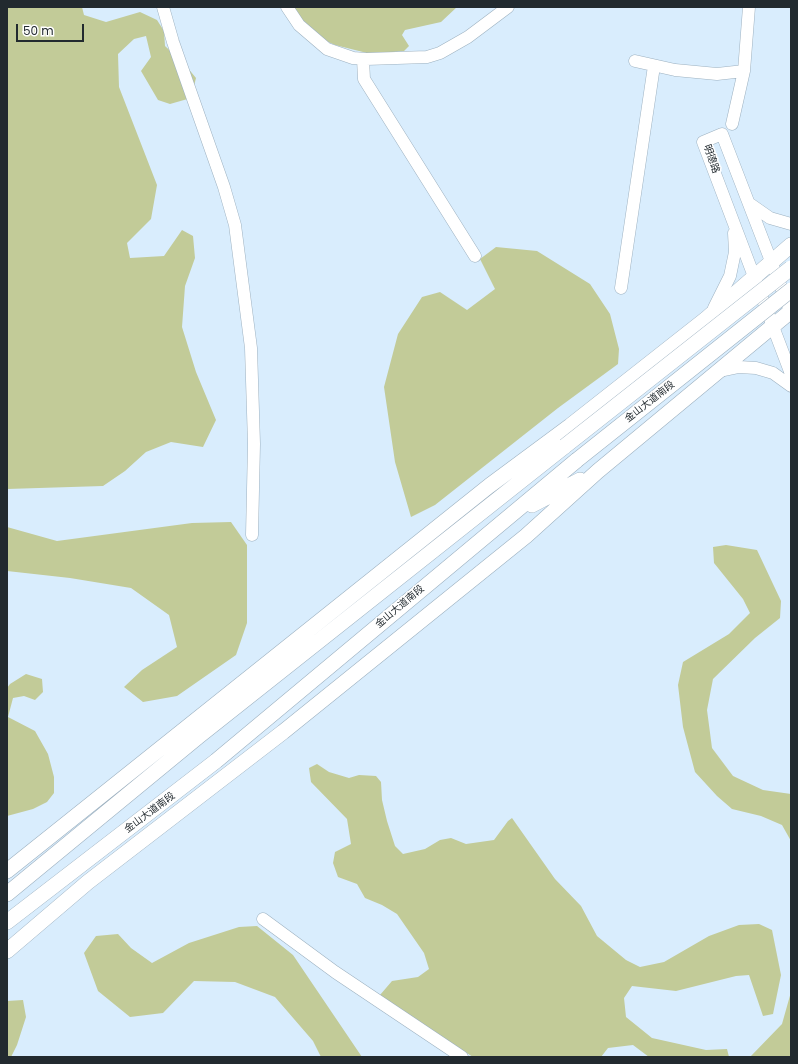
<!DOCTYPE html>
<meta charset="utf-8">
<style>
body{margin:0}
#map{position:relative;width:798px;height:1064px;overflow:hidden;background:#d9edfd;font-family:Poppins,sans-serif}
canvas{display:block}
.frame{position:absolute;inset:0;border:8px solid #222a2f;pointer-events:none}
.scale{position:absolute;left:16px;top:24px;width:68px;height:18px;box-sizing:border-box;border:2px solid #222a2f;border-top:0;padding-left:5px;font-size:12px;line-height:14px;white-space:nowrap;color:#222a2f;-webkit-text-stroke:3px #fff;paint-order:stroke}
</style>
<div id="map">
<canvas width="798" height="1064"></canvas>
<div class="frame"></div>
<div class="scale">50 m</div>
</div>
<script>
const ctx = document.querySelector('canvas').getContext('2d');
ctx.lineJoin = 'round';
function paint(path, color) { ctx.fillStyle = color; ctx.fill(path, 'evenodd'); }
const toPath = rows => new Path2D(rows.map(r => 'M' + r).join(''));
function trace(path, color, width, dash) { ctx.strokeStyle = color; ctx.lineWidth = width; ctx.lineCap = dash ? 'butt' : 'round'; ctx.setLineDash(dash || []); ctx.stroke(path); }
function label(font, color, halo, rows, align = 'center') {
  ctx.font = font + ' Poppins,"Noto Sans SC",sans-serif'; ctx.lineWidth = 3; ctx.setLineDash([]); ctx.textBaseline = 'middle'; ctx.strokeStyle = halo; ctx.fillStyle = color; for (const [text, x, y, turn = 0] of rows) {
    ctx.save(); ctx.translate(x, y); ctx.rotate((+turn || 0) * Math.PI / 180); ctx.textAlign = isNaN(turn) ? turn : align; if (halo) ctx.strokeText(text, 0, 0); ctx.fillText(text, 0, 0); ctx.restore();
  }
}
paint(toPath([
 [7,7,82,7,84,15,106,22,140,12,157,20,164,31,165,46,187,67,196,78,191,98,170,104,158,100,141,71,151,57,146,36,134,39,118,54,119,87,157,185,151,219,127,243,130,258,164,256,182,230,193,236,195,258,185,286,182,327,196,372,216,420,203,447,171,442,146,452,125,471,103,486,7,489],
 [288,7,457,7,441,22,405,30,402,35,409,46,404,51,371,54,335,45,315,36],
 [496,247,537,251,590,284,610,314,619,349,618,364,558,408,435,505,411,517,395,462,384,387,398,334,422,297,440,292,467,310,495,289,480,259],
 [231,522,247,545,247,623,236,655,177,696,143,702,124,687,142,670,177,647,169,615,131,588,70,578,7,571,7,527,57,541,192,523],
 [726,545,757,550,781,601,780,618,755,638,713,679,707,710,712,748,733,776,763,790,791,794,791,841,782,825,761,816,732,809,717,796,695,772,683,727,678,685,683,662,729,634,750,613,743,599,714,563,713,547],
 [26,674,42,679,43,692,35,700,24,696,13,698,8,717,35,731,48,754,54,777,54,793,47,802,33,809,7,816,7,688,10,684],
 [317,764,329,772,349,778,359,775,376,776,381,782,382,800,387,821,395,846,403,854,425,849,440,840,451,838,466,844,494,840,508,821,512,818,555,879,581,906,597,936,626,960,640,967,664,962,709,936,739,925,759,924,772,930,781,975,773,1014,763,1016,749,975,736,976,676,991,632,986,624,998,626,1017,652,1038,706,1050,727,1049,729,1057,649,1057,633,1045,608,1048,601,1057,473,1057,383,999,380,995,392,981,418,977,429,969,424,953,397,914,382,905,365,898,357,884,338,877,333,863,335,852,351,844,347,819,311,782,309,768],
 [257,926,293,955,362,1057,321,1057,313,1041,275,997,235,982,194,981,163,1013,130,1017,98,991,84,953,96,936,118,934,131,948,152,963,189,943,239,927],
 [791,992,791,1057,750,1057,782,1024],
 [23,1000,26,1017,17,1045,11,1057,7,1057,7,1001]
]), '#c2cb98');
const minor = toPath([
 [163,7,173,42,224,187,235,225,251,348,254,444,252,535],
 [287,7,299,25,327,49,353,58,366,59,427,57,440,53,468,37,508,7],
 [363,59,364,79,475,256],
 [635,61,675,70,717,74,744,71],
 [732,124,744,71,749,7],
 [750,204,770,218,791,224],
 [621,288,654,66],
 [714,308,730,276,735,252,734,233],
 [791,313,722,134,703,142,791,374],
 [720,371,739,367,756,368,773,373,791,386],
 [263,919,335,972,462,1057]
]);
const major = toPath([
 [532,505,580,480],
 [7,871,489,486,570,426,706,319,791,245],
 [7,894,199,736,565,446],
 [7,922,216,761,577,460],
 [7,951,88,882,283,732,526,536,598,471,791,311]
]);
trace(minor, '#9db1c0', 13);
trace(major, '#9db1c0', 16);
trace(minor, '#fff', 12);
trace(major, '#fff', 15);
const majorBridge = toPath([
 [565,446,791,268],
 [577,460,791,290]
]);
trace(majorBridge, '#9db1c0', 16, []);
trace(majorBridge, '#fff', 15);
label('10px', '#222a2f', '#fff', [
 ["明德路",711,159,71],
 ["金山大道南段",650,402,-38],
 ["金山大道南段",400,607,-40],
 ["金山大道南段",150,813,-37]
]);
</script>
